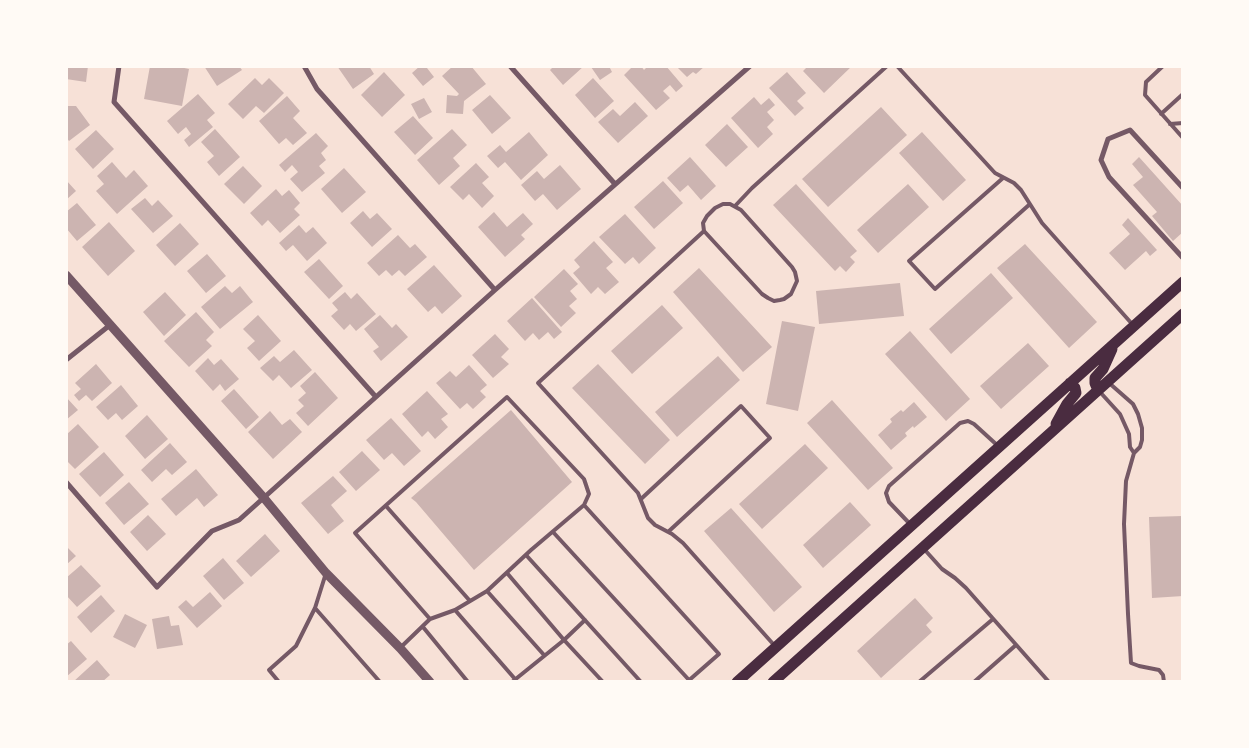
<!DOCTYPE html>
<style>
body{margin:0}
#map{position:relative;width:1249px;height:748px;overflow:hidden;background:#f7e1d7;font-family:Karla,sans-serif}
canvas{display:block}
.frame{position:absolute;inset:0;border:68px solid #fffaf5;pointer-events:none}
</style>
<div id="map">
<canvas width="1249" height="748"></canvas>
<div class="frame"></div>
</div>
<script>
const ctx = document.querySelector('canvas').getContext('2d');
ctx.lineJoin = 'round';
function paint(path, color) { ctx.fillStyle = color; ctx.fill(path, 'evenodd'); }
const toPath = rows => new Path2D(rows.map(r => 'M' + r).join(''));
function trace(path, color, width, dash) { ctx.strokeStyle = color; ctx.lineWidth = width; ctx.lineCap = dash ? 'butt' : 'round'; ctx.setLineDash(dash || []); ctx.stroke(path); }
paint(toPath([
 [66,66,88,66,86,82,66,79],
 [150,66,175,66,189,69,182,106,144,99],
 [204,66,239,66,242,70,217,86],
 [337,66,369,66,374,74,353,89],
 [420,66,429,66,427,68,434,77,423,86,412,73],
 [453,66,471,66,486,84,464,101,463,114,446,113,447,95,457,96,459,94,442,76],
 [554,66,584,66,563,85,550,70],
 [593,66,609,66,612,72,600,80,591,67],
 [633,66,641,66,644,70,648,66,666,66,683,86,676,92,670,85,663,91,670,98,656,110,624,75],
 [676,66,705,66,696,74,693,72,687,77],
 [808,66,852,66,824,93,803,71],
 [384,72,405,95,382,117,361,95],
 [787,72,806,93,797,101,804,108,795,116,769,88],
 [255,78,262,85,269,78,284,93,264,113,256,106,243,119,228,104],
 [593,78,614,101,595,118,575,95],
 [198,94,215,113,207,120,213,127,189,147,184,140,191,134,186,127,178,134,167,121],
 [490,95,511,118,492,134,472,110],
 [287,96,300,111,293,118,307,133,293,145,286,138,279,144,259,121],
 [754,97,761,105,769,98,775,105,767,112,774,120,767,127,773,134,758,148,731,118],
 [424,98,432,112,419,119,411,104],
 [635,102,648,116,618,143,598,122,613,109,620,116],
 [66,106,76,106,90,125,69,141,66,137],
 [881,107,907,135,828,207,802,179],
 [413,116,433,138,415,155,394,132],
 [727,124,748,147,726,167,705,145],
 [215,129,240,157,219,176,207,162,214,156,201,142],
 [452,129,467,145,453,158,460,166,439,185,417,160],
 [96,130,114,149,93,169,75,149],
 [529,132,548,155,521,180,505,162,498,168,487,156,500,145,506,152],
 [922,132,966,180,943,201,899,153],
 [316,133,328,146,321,153,326,160,319,166,325,173,302,192,290,179,298,172,292,165,285,172,279,165],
 [690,157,716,186,701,200,688,185,680,192,667,178],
 [1139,157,1183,206,1183,232,1173,241,1152,216,1157,212,1133,185,1143,177,1132,164],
 [112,162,126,178,134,170,148,186,117,214,96,191,104,184,97,176],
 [476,163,489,177,482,183,494,196,482,208,469,194,463,200,450,187],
 [560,165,581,189,557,210,543,194,535,201,521,185,537,171,544,179],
 [243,166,262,186,244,204,224,184],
 [344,168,366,192,342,213,321,189],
 [66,180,76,191,66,200],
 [663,181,683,203,654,229,634,207],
 [796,184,857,251,850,257,855,262,846,272,840,266,835,271,773,205],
 [908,184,929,207,878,253,857,230],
 [276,189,282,196,289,190,300,203,294,209,300,215,280,233,268,220,262,226,250,213],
 [145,198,152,206,158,200,173,216,153,233,131,209],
 [77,203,96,225,77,241,66,228,66,212],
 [363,211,370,219,377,213,392,229,372,247,350,223],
 [494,212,507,227,523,213,533,224,521,235,525,239,505,257,478,227],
 [625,214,656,248,639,264,633,257,625,264,599,237],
 [1128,218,1157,250,1150,256,1146,251,1125,270,1109,253,1130,234,1122,225],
 [109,222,135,251,108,276,82,247],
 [180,223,199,244,175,266,156,245],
 [299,225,306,233,313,227,327,243,307,261,293,245,286,251,279,243],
 [398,235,410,248,415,244,427,257,405,276,399,270,392,276,386,270,379,276,367,263],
 [594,241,613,262,606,268,619,282,605,294,598,287,591,294,573,273,580,267,574,260],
 [1025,244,1097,322,1069,348,997,268],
 [207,254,226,276,206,293,187,271],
 [319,259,343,286,329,299,304,272],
 [434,265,462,296,442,314,435,306,428,312,407,289],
 [699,268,772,347,743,372,673,292],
 [564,269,578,284,570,291,577,299,569,306,576,313,561,327,534,297],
 [991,273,1013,298,951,354,929,329],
 [900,283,904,316,819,324,816,291],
 [225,286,232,293,240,286,253,302,220,329,201,307],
 [165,292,186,315,164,336,143,312],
 [345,292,351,299,357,293,376,314,356,331,350,324,344,330,331,316,338,310,332,303],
 [532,298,562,332,554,339,548,332,539,340,533,333,525,341,507,321],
 [662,305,683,328,632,374,611,351],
 [196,312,214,332,206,340,212,346,189,367,164,341],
 [258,315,281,341,259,361,247,348,255,341,243,329],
 [380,315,392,328,396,324,408,337,381,361,373,351,379,347,364,329],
 [782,321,815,327,798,411,766,404],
 [910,331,970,399,946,421,885,354],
 [495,334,509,349,501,357,509,364,493,378,472,355],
 [1028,343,1049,366,1001,409,980,386],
 [294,350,312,370,291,388,279,375,273,381,260,368,274,356,280,362],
 [718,356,740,380,677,437,655,412],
 [208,358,214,365,221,359,239,379,225,391,220,384,213,391,195,371],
 [96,364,112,383,92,401,86,395,79,401,74,395,81,389,75,383],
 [598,364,670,440,645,464,572,388],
 [469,365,487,385,480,391,486,397,473,409,467,403,460,409,436,383,450,371,456,377],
 [315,372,338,398,308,426,296,413,304,406,298,400,306,393,300,386],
 [121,385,138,406,122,420,116,413,108,420,96,407],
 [234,389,259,417,246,429,221,401],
 [427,391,448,414,441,419,448,427,435,439,428,431,422,437,402,414],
 [66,397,78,410,66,420],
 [832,400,893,468,868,490,807,423],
 [914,402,927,417,914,428,913,426,905,433,907,436,891,450,878,435,892,422,890,419,901,410,903,412],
 [511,410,572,482,474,570,416,502,411,498],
 [270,411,282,425,290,419,302,432,273,459,248,432],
 [147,415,168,439,145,459,125,436],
 [391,418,421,451,404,466,392,453,384,460,366,440],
 [78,424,99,447,75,469,66,460,66,435],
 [170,443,187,462,172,475,166,469,152,482,141,470],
 [805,444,828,468,762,529,739,504],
 [362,451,380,470,356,491,339,472],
 [104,452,124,475,100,497,79,474],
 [196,469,218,495,204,507,197,498,176,516,161,499],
 [333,476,347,491,331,505,344,521,328,534,301,503],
 [129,482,149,504,124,525,105,503],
 [850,502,871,525,823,568,803,545],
 [731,508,802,587,774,612,704,531],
 [148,515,166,534,147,551,130,532],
 [1183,516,1183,596,1152,598,1149,517],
 [265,534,280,551,251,577,236,561],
 [66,546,76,556,66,565],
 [223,558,244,583,224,600,203,576],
 [81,565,101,586,77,607,66,595,66,578],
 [210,592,222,606,197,628,178,607,186,600,193,607],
 [101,595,115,611,91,633,77,617],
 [915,598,933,618,926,625,932,632,881,678,857,651],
 [125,614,147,625,135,648,113,637],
 [169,616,171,626,179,625,183,645,157,649,152,619],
 [71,641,87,659,66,677,66,645],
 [97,660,110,675,102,682,73,682]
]), '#ccb4b1');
trace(toPath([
 [897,66,995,173,1014,183,1021,190,1042,223,1133,325],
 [1163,66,1146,82,1145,95,1183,138],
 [1161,114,1183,94],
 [1170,124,1183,123],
 [1003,178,909,261,935,289,1030,204],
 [735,206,752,188,887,66],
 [704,231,762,294,768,298,774,301,780,300,784,299,791,294,797,281,795,272,792,267,741,210,730,204,723,204,715,208,707,216,703,223,704,231,538,383,638,493,648,518,655,525,672,534,683,543,774,645],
 [1108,382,1133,404,1138,414,1142,428,1142,440,1140,447,1134,453,1126,481,1124,524,1128,614,1131,663,1139,666,1159,670,1163,675,1164,682],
 [1100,392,1120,414,1129,434,1130,447,1134,453],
 [641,499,741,406,770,438,668,532],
 [584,505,719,654,687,682],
 [386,506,470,601],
 [910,524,889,502,886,493,889,486,960,423,968,421,974,424,997,445],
 [553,532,689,680],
 [924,549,942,569,955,578,966,588,1049,682],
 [526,555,641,682],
 [507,573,564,640,603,682],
 [487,591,544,655],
 [315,608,380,682],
 [455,610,515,679],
 [423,627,468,682],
 [400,648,430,619,455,610,487,591,531,550,584,505,589,494,584,479,507,397,355,533,430,619],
 [279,682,269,670,296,646,315,608,326,573],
 [512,682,564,640,585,620],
 [919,682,993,619],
 [974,682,1016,645]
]), '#755966', 4);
trace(toPath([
 [119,66,114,102,376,397],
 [304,66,317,89,495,290],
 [510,66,615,184],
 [1183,188,1130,130,1108,139,1101,160,1109,177,1183,258],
 [66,360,110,325],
 [66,482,157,587,212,531,239,520,495,290,750,66]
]), '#755966', 5);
trace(toPath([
 [66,275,264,498,326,573,400,648,430,682]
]), '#755966', 9);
trace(toPath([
 [1098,390,1095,383,1095,378,1103,369,1112,349],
 [1056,424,1067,404,1076,393,1075,388,1070,383],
 [737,682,1183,282],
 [773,682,1183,314]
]), '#4a2c40', 11);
</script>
